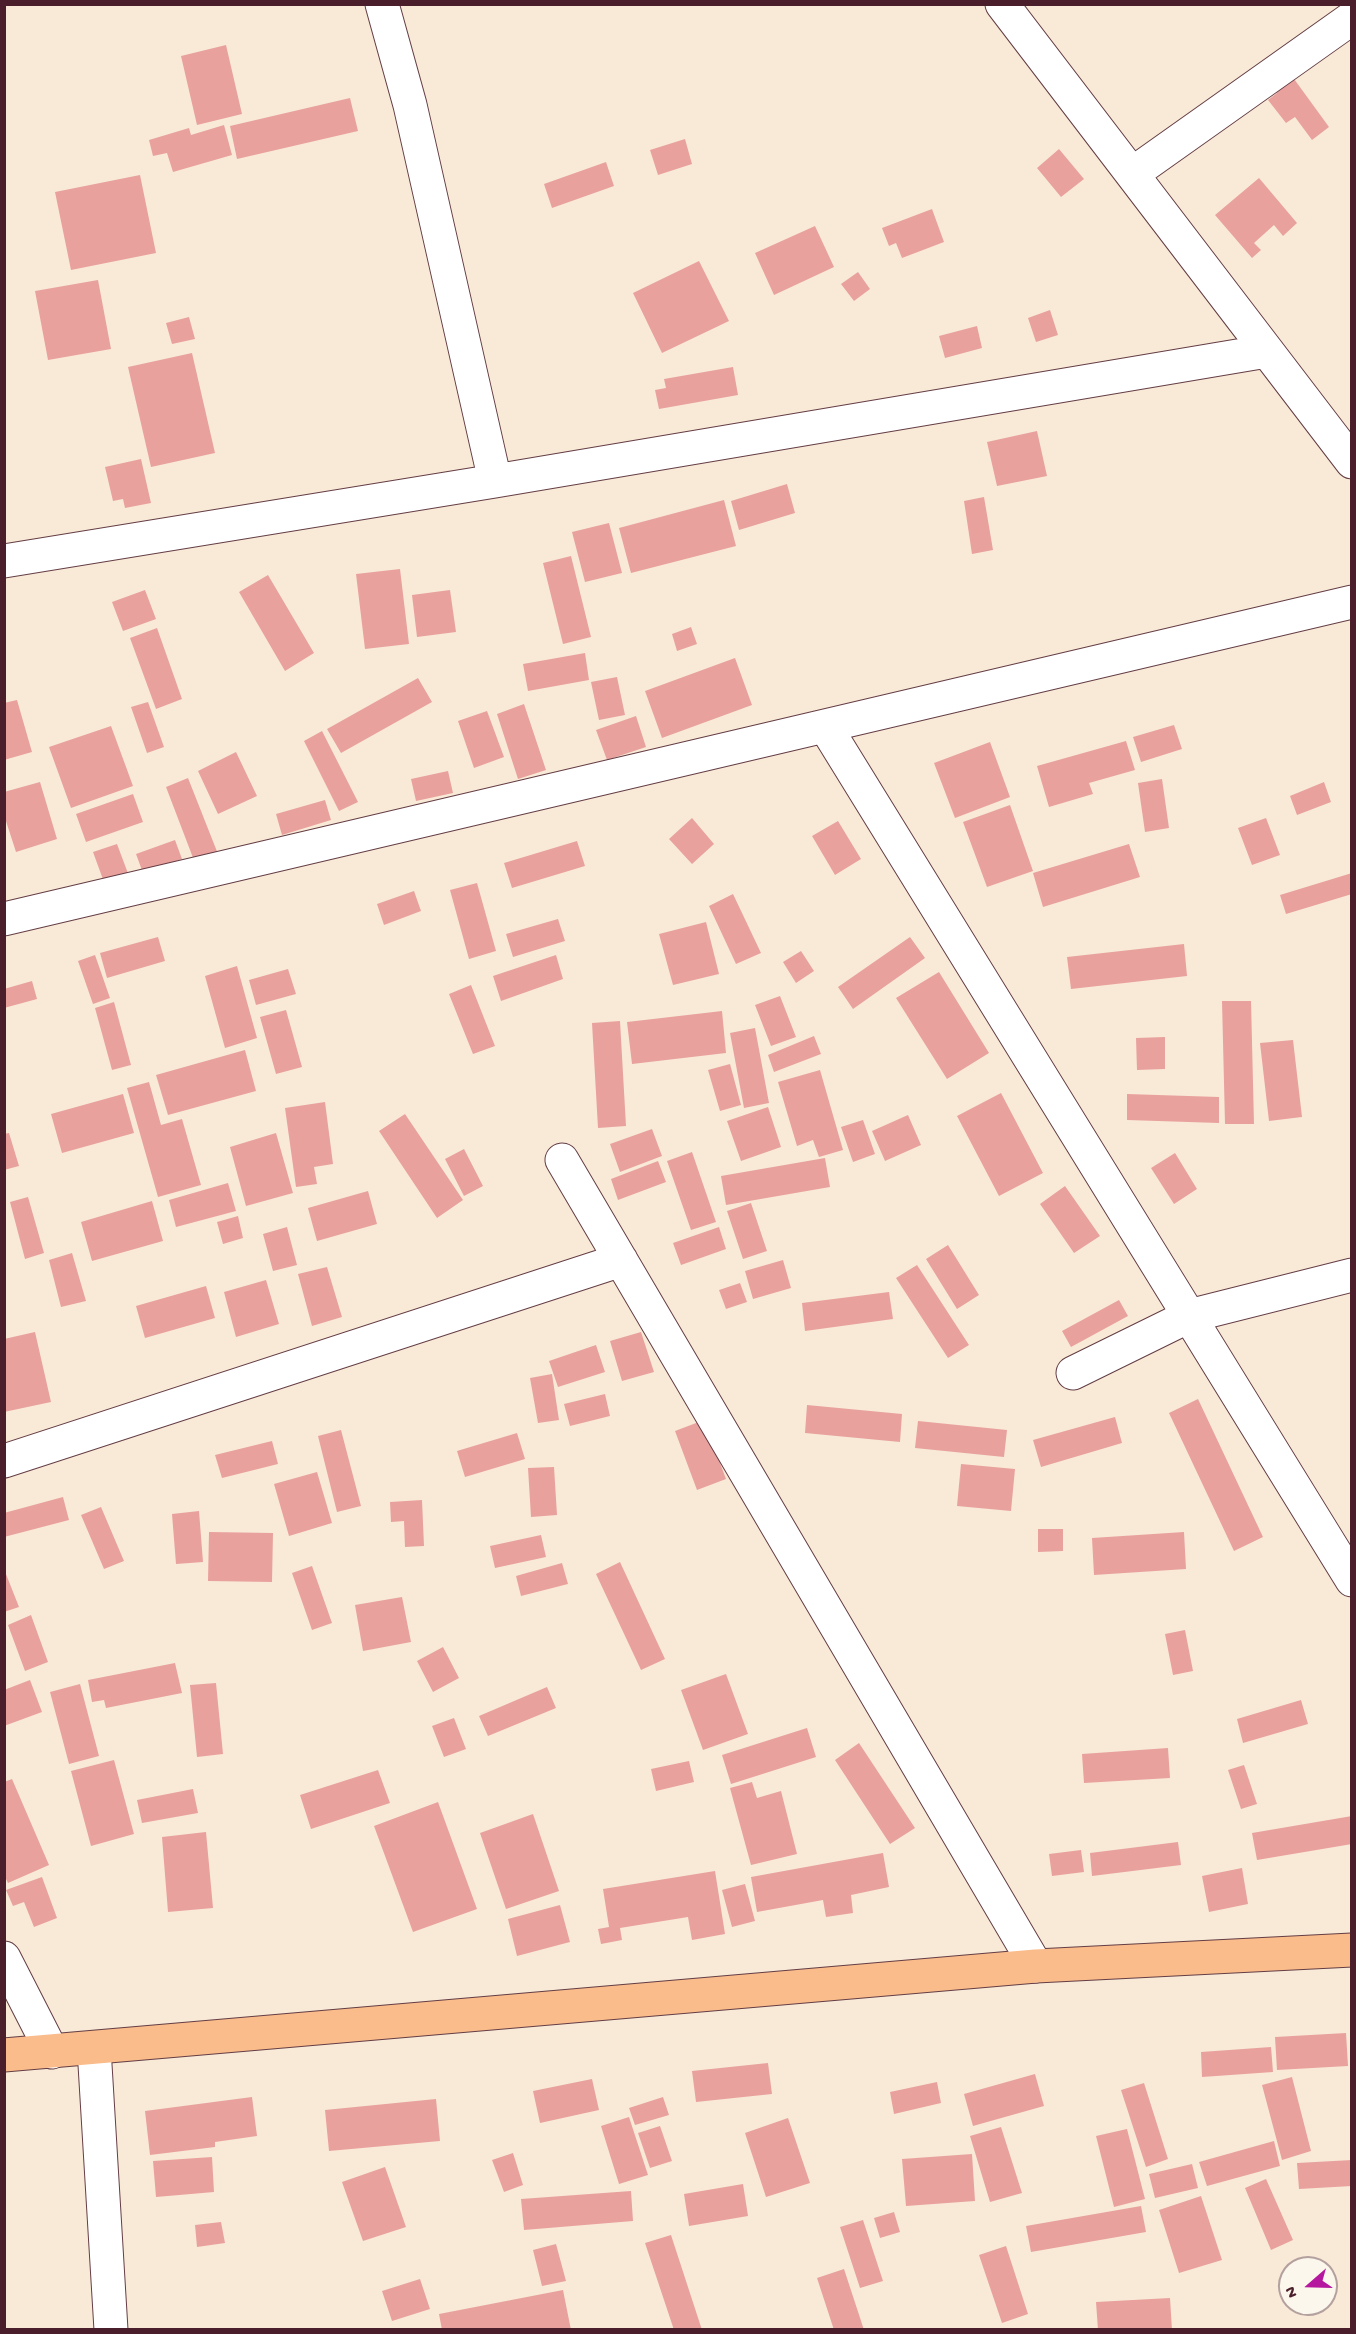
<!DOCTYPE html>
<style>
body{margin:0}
#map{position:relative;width:1356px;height:2334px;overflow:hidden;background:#f8ead7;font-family:"Gochi Hand",sans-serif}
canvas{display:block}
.frame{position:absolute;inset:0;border:6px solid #4a1f2b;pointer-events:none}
.north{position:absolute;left:1278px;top:2256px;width:60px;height:60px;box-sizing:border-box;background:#fbf7ec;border:2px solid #b4a19f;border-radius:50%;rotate:250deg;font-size:16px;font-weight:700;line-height:24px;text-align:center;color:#4a1f2b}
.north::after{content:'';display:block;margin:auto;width:21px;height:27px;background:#b5179e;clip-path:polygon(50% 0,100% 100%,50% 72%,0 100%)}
</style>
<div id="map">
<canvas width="1356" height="2334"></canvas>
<div class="frame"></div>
<div class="north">N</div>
</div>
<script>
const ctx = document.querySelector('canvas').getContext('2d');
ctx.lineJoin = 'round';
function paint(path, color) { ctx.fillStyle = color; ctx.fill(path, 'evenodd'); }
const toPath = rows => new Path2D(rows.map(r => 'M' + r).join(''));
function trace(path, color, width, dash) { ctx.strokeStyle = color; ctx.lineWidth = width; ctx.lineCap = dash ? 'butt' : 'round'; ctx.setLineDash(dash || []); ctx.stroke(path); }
paint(toPath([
 [226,45,242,114,197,125,181,56],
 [1289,72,1329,127,1312,140,1295,117,1286,123,1268,100,1277,93,1272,86],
 [350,98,358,131,237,159,230,126],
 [224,125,232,155,173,172,167,153,153,156,149,140,189,128,191,135],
 [685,139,692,164,658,175,650,150],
 [1059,149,1084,179,1061,197,1037,168],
 [606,162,614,186,552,208,544,184],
 [140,175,156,253,71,270,55,192],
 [1259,178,1297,223,1283,236,1274,225,1254,243,1261,250,1252,258,1215,215],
 [932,209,944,242,902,258,896,243,889,246,882,228],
 [815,226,834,267,774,295,755,253],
 [699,261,729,321,662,353,633,293],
 [858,272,870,289,854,301,841,284],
 [98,280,111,349,48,360,35,291],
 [1050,310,1058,335,1036,342,1028,318],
 [189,317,195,339,172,344,166,323],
 [977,326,982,348,945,358,939,336],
 [192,353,215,453,151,467,128,367],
 [733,367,738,395,659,409,655,390,666,388,664,379],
 [1037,431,1047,476,997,486,987,442],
 [141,459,151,503,125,508,123,499,113,501,105,467],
 [787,484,795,513,739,530,731,501],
 [984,497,993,550,972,554,964,501],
 [724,500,736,546,631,573,619,528],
 [609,523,622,573,585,582,572,532],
 [571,556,591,637,563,644,543,563],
 [400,569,409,644,365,649,356,574],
 [268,575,314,653,285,671,239,592],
 [145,590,156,619,123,631,112,602],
 [450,590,456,632,417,637,412,595],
 [691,627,697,644,677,651,672,634],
 [157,628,182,699,156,709,130,638],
 [585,653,589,680,528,691,523,664],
 [735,658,752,705,662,738,645,691],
 [617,677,625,715,599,720,591,682],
 [418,678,432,702,341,753,327,729],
 [17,700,32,752,4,760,4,703],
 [148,702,164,747,147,753,131,707],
 [524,704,546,770,518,779,497,714],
 [487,711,504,757,474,768,458,721],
 [636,716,646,747,607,760,596,730],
 [1174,725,1182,749,1141,762,1133,737],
 [111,726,133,786,71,808,49,747],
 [322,731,358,802,339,811,304,741],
 [1126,741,1135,770,1089,783,1093,794,1049,807,1037,766],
 [990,742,1010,797,955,818,934,763],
 [236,752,257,796,218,814,198,771],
 [448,771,453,793,416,801,411,779],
 [188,778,218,854,195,863,166,787],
 [1162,779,1169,828,1145,832,1138,783],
 [40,782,57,839,16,852,4,815,4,792],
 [1324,782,1331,802,1297,815,1290,796],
 [133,794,143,822,86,842,76,814],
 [325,800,331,820,282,835,276,814],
 [1010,805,1033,871,987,887,963,822],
 [692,818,714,844,692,864,669,839],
 [1266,818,1280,855,1252,865,1238,828],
 [838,821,861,859,835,875,812,836],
 [175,840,182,859,143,873,136,854],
 [577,841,585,866,512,888,504,863],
 [117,844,129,876,105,885,93,852],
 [1129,844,1140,877,1043,907,1033,873],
 [1352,873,1352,894,1286,914,1280,895],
 [477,883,496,951,469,959,450,890],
 [414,891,421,911,384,925,377,904],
 [733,894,761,953,736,964,709,906],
 [558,919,565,941,513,957,506,934],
 [706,922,719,974,673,985,659,934],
 [158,937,165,961,107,978,100,953],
 [910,937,925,958,853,1009,838,987],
 [1184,944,1187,976,1071,989,1067,957],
 [801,951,814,971,796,983,783,962],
 [95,955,110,998,93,1004,78,961],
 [556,955,563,979,501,1001,493,976],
 [237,966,257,1038,225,1048,205,976],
 [288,969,296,994,256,1005,249,980],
 [939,972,989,1053,947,1079,896,998],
 [32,981,37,999,4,1008,4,989],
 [471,985,495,1046,473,1054,449,994],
 [780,996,796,1037,771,1046,755,1005],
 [1222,1001,1251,1001,1254,1124,1225,1124],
 [114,1002,131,1065,112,1070,95,1008],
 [286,1010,302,1067,276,1074,260,1017],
 [722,1011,726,1053,632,1064,627,1022],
 [620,1021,626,1126,598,1128,592,1023],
 [755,1028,769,1103,744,1108,730,1033],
 [814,1036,821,1054,774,1072,768,1055],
 [1165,1037,1165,1069,1137,1070,1136,1038],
 [1293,1040,1302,1117,1269,1121,1260,1043],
 [245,1050,256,1091,168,1115,156,1075],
 [730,1064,741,1105,720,1111,708,1070],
 [820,1070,843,1150,819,1157,813,1140,797,1146,778,1082],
 [149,1082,161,1125,182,1119,201,1185,158,1197,127,1088],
 [1001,1093,1043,1173,999,1196,957,1116],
 [123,1094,134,1133,62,1153,51,1114],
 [1127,1094,1219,1097,1219,1123,1127,1120],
 [325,1102,333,1164,314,1167,317,1184,296,1187,285,1108],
 [768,1107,781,1147,741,1161,727,1121],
 [405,1114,463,1200,437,1218,379,1131],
 [908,1115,921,1145,885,1161,872,1131],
 [863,1120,875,1154,853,1162,841,1127],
 [652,1129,662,1156,620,1172,610,1144],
 [9,1133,19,1166,4,1170,4,1134],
 [276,1133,293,1193,246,1206,230,1147],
 [464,1149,483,1186,464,1196,445,1159],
 [692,1152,716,1222,691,1230,667,1161],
 [1175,1153,1197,1189,1174,1204,1151,1168],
 [825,1158,830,1187,726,1205,721,1176],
 [658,1161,666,1182,618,1200,611,1179],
 [228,1183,236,1211,176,1227,169,1200],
 [1065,1186,1100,1236,1074,1253,1040,1204],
 [368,1191,377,1224,317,1241,308,1208],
 [28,1197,44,1253,25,1259,10,1202],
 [152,1201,163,1241,92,1261,81,1222],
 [751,1203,767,1251,743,1259,727,1211],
 [238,1216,243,1238,223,1244,217,1222],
 [287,1227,297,1265,273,1271,263,1234],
 [719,1227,726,1249,681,1265,673,1243],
 [948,1245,979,1295,957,1309,926,1259],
 [72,1253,86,1301,61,1307,49,1260],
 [783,1260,791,1288,753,1299,745,1271],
 [917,1265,969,1345,948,1358,896,1278],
 [327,1267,342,1317,312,1326,298,1274],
 [266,1280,279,1324,236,1337,224,1292],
 [740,1283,747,1302,726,1309,719,1290],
 [206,1286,215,1318,145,1338,136,1306],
 [889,1292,893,1319,805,1331,802,1303],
 [1119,1300,1128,1316,1071,1347,1062,1331],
 [35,1332,51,1402,4,1412,4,1339],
 [641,1332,654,1372,622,1381,610,1341],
 [596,1345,605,1372,558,1387,549,1361],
 [552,1374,559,1420,538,1423,530,1378],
 [605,1394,610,1416,570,1426,564,1404],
 [1198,1399,1263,1537,1234,1551,1169,1413],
 [807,1405,902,1414,900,1442,805,1433],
 [1115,1417,1122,1443,1041,1467,1033,1440],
 [704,1420,726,1479,697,1490,675,1431],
 [918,1421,1007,1430,1004,1457,915,1448],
 [341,1430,361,1506,337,1512,318,1436],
 [517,1433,525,1459,465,1477,457,1451],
 [272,1441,278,1464,222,1478,215,1455],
 [961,1464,1015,1469,1011,1511,957,1506],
 [554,1467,557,1515,531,1517,528,1468],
 [317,1472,332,1523,289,1536,274,1484],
 [63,1497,69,1520,4,1537,4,1513],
 [422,1500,424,1546,405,1547,404,1521,391,1522,390,1502],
 [101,1507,124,1561,104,1569,81,1515],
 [199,1511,203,1562,176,1564,172,1514],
 [1038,1529,1063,1529,1063,1551,1038,1552],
 [209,1532,273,1533,272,1582,208,1581],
 [1184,1532,1186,1569,1094,1575,1092,1538],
 [541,1535,546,1557,495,1568,490,1546],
 [620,1562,665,1659,641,1670,596,1574],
 [562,1563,568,1584,521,1596,516,1576],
 [312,1566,332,1623,312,1630,292,1573],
 [4,1569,19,1607,4,1612],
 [402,1597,411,1642,363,1651,355,1605],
 [31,1615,48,1662,25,1671,8,1625],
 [1185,1630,1193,1671,1173,1675,1165,1634],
 [443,1647,459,1678,433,1692,417,1661],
 [175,1663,182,1693,106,1708,104,1700,92,1702,88,1680],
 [726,1674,748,1734,703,1750,681,1690],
 [30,1680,42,1712,4,1726,4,1690],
 [216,1683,223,1754,197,1757,190,1685],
 [80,1684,99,1756,69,1764,50,1692],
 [547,1687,556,1708,488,1736,479,1716],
 [1301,1700,1308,1724,1243,1743,1237,1719],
 [454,1718,466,1749,444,1757,432,1726],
 [807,1728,816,1757,731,1784,722,1755],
 [859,1743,915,1828,890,1844,835,1760],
 [1168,1748,1170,1778,1084,1783,1082,1754],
 [114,1760,134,1834,91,1846,71,1771],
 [689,1761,694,1782,656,1791,651,1769],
 [1244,1765,1257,1804,1241,1809,1228,1770],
 [378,1770,390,1803,311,1829,300,1795],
 [12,1779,49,1865,8,1883,4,1875,4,1782],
 [752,1782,757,1798,781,1791,797,1854,751,1865,730,1788],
 [193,1789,198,1813,142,1823,137,1800],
 [438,1802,477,1909,413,1932,374,1826],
 [533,1814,559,1891,506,1909,480,1833],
 [1352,1816,1352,1844,1257,1860,1252,1833],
 [206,1832,213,1908,168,1912,162,1837],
 [1178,1842,1181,1865,1092,1876,1090,1853],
 [1081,1850,1084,1872,1052,1876,1049,1854],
 [883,1853,889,1887,851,1895,853,1913,826,1917,823,1900,757,1912,751,1877],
 [1242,1868,1248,1904,1209,1912,1202,1876],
 [715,1871,725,1934,692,1940,688,1917,620,1928,622,1940,601,1944,598,1929,609,1927,603,1889],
 [42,1877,57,1918,34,1927,24,1902,13,1906,6,1890],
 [745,1884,755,1921,732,1927,722,1890],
 [560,1905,570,1942,517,1956,508,1919],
 [1346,2033,1348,2066,1277,2070,1275,2037],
 [1271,2047,1273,2072,1202,2077,1201,2052],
 [768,2063,772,2094,696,2102,692,2071],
 [1035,2074,1044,2106,973,2126,964,2094],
 [1292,2077,1311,2151,1282,2160,1262,2085],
 [592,2079,599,2110,540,2123,533,2091],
 [937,2082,941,2103,894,2114,890,2092],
 [1144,2083,1168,2159,1146,2167,1121,2090],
 [252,2097,257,2136,215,2142,215,2147,150,2155,145,2111],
 [663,2097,669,2115,635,2125,629,2108],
 [436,2099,440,2141,329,2151,325,2110],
 [629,2117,648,2175,619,2184,601,2126],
 [788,2118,810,2183,766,2197,745,2133],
 [660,2126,672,2161,650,2168,638,2133],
 [1001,2127,1022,2193,990,2202,970,2136],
 [1127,2129,1145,2199,1114,2207,1096,2136],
 [1274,2141,1280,2166,1207,2186,1199,2162],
 [513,2153,523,2185,504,2192,492,2160],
 [972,2154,975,2201,906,2206,902,2159],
 [212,2157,214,2192,156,2197,153,2161],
 [1352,2160,1352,2186,1299,2189,1297,2163],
 [1192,2164,1198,2188,1155,2198,1149,2174],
 [385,2167,406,2227,363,2241,342,2182],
 [1266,2179,1293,2240,1271,2250,1245,2188],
 [743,2184,748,2216,689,2226,684,2194],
 [631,2191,633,2221,524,2230,521,2199],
 [1201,2196,1222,2260,1179,2273,1159,2210],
 [1141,2206,1146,2232,1031,2252,1026,2226],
 [894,2212,900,2232,880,2238,874,2218],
 [863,2220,883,2281,860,2288,840,2227],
 [221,2222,225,2243,197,2247,195,2225],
 [671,2235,702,2330,674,2330,645,2243],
 [556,2244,566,2281,542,2286,533,2250],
 [1006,2246,1028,2314,1002,2323,979,2255],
 [844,2269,864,2330,834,2330,817,2278],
 [420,2279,430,2309,392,2321,382,2291],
 [563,2290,571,2330,442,2330,439,2314],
 [1170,2298,1172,2330,1098,2330,1096,2302]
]), '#e9a19e');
const minor = toPath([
 [382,4,410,105,495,481],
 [1002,4,1352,462],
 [1132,174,1352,18],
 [4,561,495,481,1267,351],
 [825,726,1352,1580],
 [4,919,1352,602],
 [562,1160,1036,1966],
 [1073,1373,1189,1316,1352,1275],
 [4,1461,621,1260],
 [4,1958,52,2052],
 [94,2048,111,2330]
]);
const primary = toPath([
 [4,2055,1036,1966,1352,1950]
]);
trace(minor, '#643d45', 35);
trace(primary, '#643d45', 35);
trace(minor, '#fff', 33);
trace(primary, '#f9bc8a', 33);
</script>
